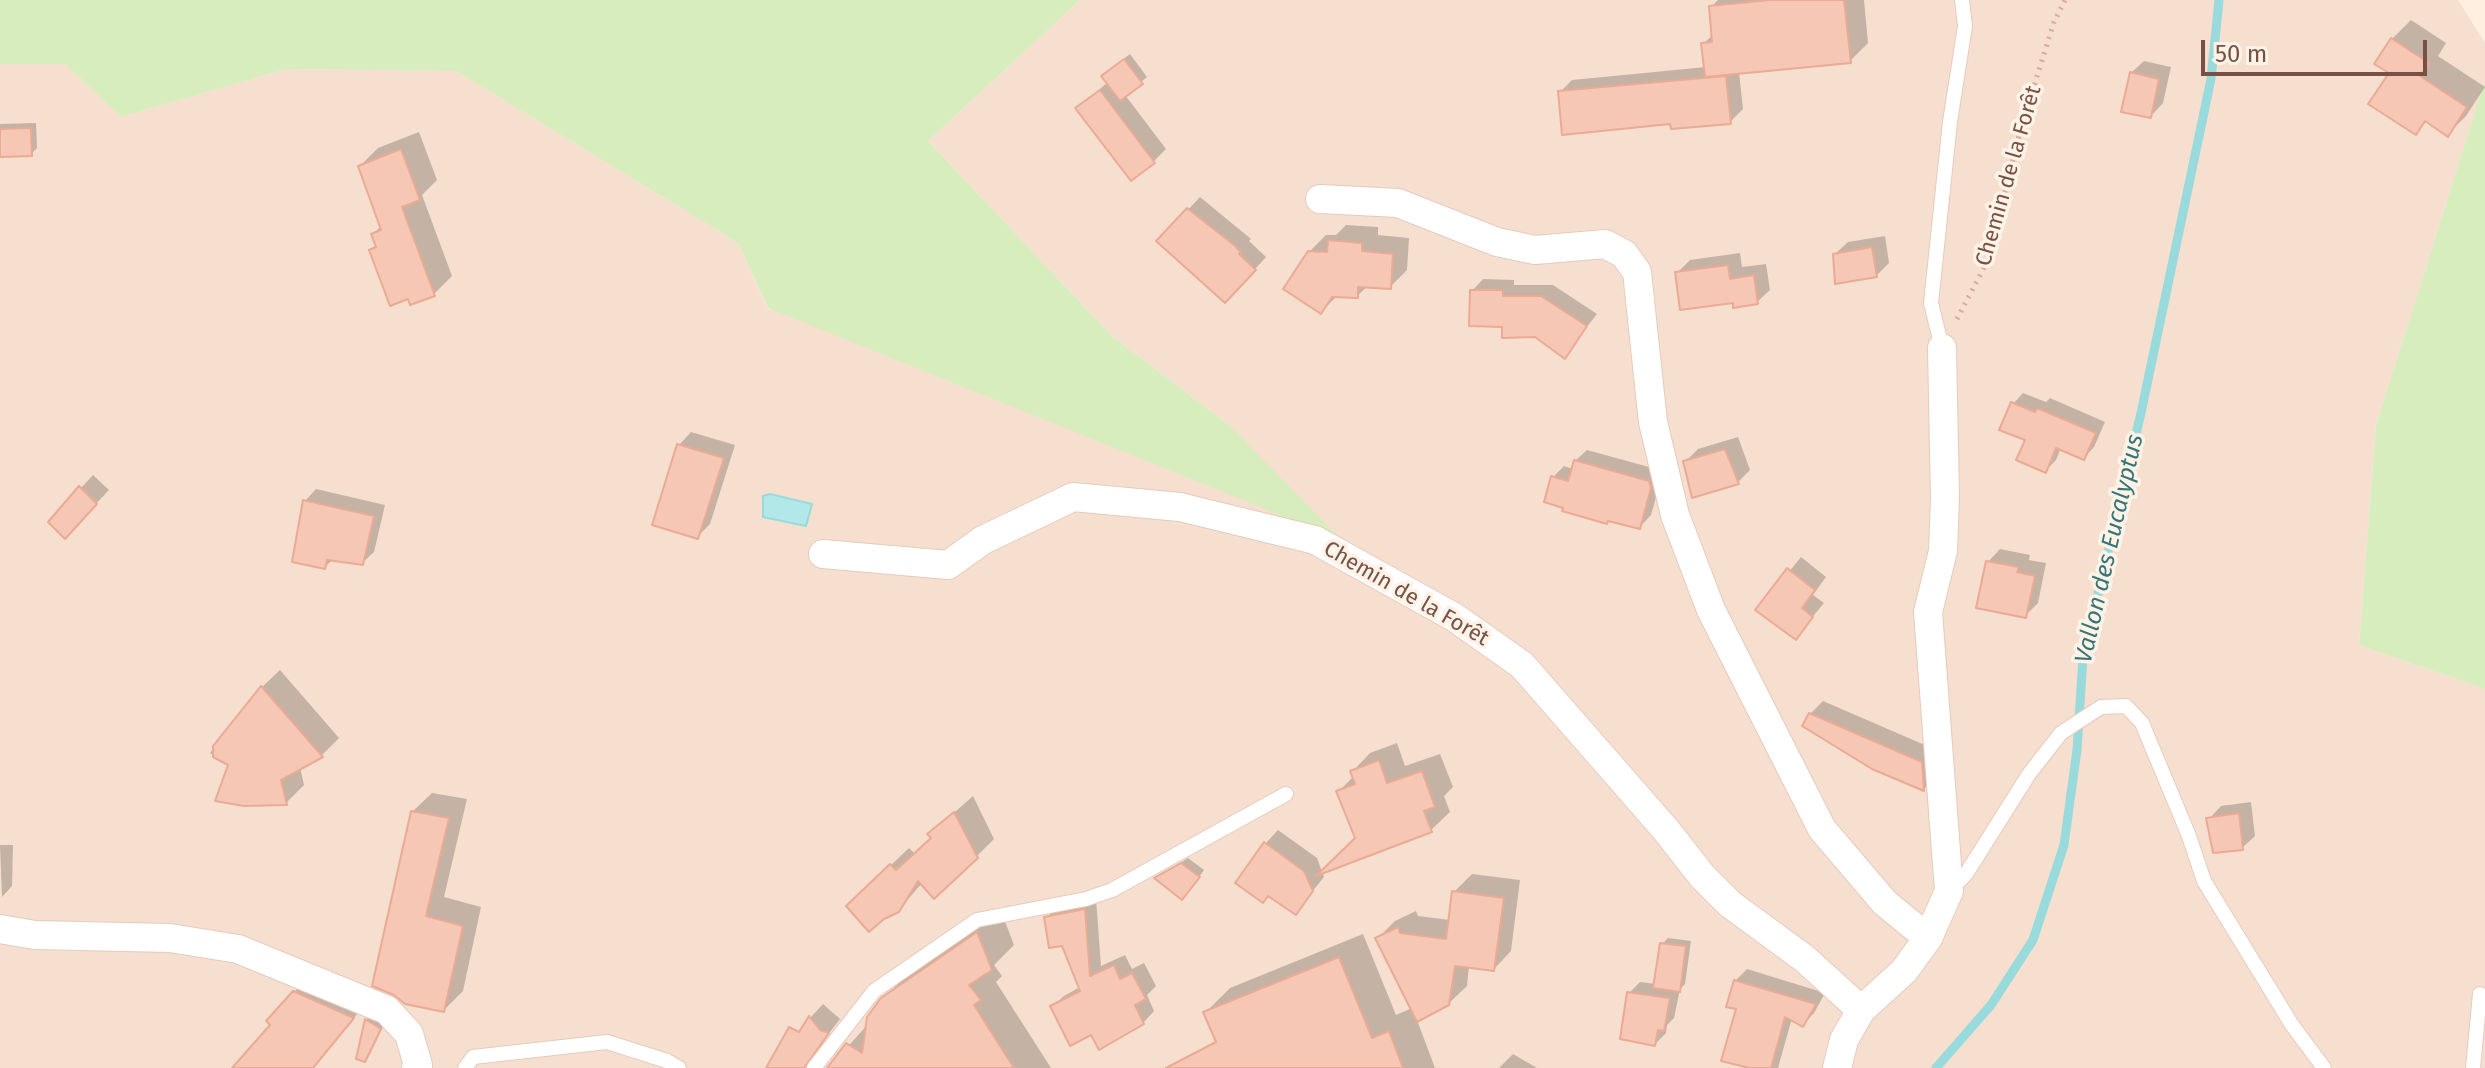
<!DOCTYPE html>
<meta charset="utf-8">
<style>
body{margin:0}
#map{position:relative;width:2485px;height:1068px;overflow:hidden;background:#feefe0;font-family:"Fira Sans",sans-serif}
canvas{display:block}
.scale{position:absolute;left:2201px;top:40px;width:226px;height:36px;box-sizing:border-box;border:4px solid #775145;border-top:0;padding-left:10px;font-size:24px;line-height:28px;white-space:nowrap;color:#775145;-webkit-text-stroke:6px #fff3e8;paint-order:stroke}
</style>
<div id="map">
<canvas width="2485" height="1068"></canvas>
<div class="scale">50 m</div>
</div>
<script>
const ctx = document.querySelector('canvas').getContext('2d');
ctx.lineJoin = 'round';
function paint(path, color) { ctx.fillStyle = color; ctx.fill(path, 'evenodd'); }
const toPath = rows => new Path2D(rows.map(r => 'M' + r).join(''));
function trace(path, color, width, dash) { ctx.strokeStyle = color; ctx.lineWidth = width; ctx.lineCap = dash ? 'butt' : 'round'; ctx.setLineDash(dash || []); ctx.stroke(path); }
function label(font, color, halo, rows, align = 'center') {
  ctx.font = font + ' "Fira Sans",sans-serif'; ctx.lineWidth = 7; ctx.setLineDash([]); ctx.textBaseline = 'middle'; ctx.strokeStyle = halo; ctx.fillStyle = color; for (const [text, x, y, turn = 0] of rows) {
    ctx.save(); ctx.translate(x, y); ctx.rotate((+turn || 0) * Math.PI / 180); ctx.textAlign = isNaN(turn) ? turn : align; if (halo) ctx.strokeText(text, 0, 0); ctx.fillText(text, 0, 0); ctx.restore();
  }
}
paint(toPath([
 [1080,0,2458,0,2485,43,2485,80,2376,425,2359,645,2485,689,2485,1068,0,1068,0,64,65,64,121,117,286,69,456,71,738,243,768,309,1229,425,1113,337,928,141]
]), '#f6dfce');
paint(toPath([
 [0,0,1080,0,928,141,1113,337,1229,425,1342,540,768,308,738,243,456,71,286,69,121,117,65,64,0,64],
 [2485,80,2485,689,2359,645,2376,425]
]), '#d7edbe');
const water = toPath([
 [770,494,812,504,806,526,763,517,763,496,770,494]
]);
paint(water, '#b3e8e9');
trace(water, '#99dadc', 2);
paint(toPath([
 [1718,0,1864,0,1868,43,1850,61,1739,72,1743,109,1730,122,1672,122,1560,92,1572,80,1706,67,1703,44,1714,34,1711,7],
 [2411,20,2446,43,2438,56,2485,87,2466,116,2447,135,2427,121,2415,132,2391,72,2392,39],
 [1130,54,1147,77,1125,95,1166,149,1154,161,1078,108,1108,82,1109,70],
 [2144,61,2171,67,2163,103,2151,116,2131,73],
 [36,123,37,148,31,154,0,155,0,124],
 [419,132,437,180,422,195,452,276,434,294,371,250,377,244,373,234,382,225,360,166,378,148],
 [1200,197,1251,239,1249,241,1266,257,1237,289,1159,241],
 [1346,225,1378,227,1378,235,1409,238,1407,270,1390,287,1368,286,1357,296,1337,296,1321,312,1309,252,1326,235,1336,235],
 [1885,236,1889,263,1876,276,1835,254,1848,242],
 [1740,253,1742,267,1766,264,1770,290,1757,302,1734,301,1677,273,1690,260],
 [1483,279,1514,280,1514,285,1553,285,1597,314,1564,356,1536,335,1504,325,1472,291],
 [2023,393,2046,402,2050,398,2105,422,2094,447,2084,458,2061,448,2056,460,2045,471,2013,404],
 [691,432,735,445,710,524,697,537,679,445],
 [1738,437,1750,470,1738,482,1685,462,1698,449],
 [1587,450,1660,470,1662,476,1651,515,1640,527,1553,477,1564,466,1573,469,1575,461],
 [93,475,109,490,77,524,81,488],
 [316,489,385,505,374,552,362,563,333,559,325,567,305,501],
 [2000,549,2030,555,2029,560,2046,563,2038,603,2025,616,1988,562],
 [1801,557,1826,577,1813,595,1824,603,1795,638,1758,610],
 [280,670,339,738,322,755,300,767,304,785,286,803,210,753,262,687],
 [1823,701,1934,749,1936,776,1924,789,1873,767,1810,714],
 [1397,743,1405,766,1440,754,1453,787,1444,796,1450,812,1431,830,1358,838,1338,792,1354,776,1352,772,1370,753],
 [432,793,467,799,444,897,481,907,463,991,444,1010,406,1002,412,812],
 [973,796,994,839,976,857,922,883,898,911,866,889,909,848,915,854,933,838,930,834],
 [2251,802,2255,836,2242,848,2209,819,2221,806],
 [1278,830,1317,858,1324,877,1295,913,1269,894,1238,882,1266,843],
 [0,845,13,845,12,886,2,897],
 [1188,858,1204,870,1188,892,1157,878],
 [1472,874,1520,880,1511,951,1494,969,1469,966,1467,986,1448,1004,1417,1020,1435,1068,1228,1068,1206,1012,1230,988,1363,934,1396,1015,1412,1008,1377,939,1395,921,1416,911,1418,916,1450,920,1454,892],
 [1096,899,1101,966,1125,955,1132,969,1144,963,1156,986,1147,995,1154,1011,1143,1023,1092,1032,1052,1007,1064,996,1080,987,1063,944,1046,918,1058,907],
 [1001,911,1014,945,994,965,1002,976,996,982,1051,1068,829,1068,868,1024,882,1000,906,976],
 [1668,938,1691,941,1685,984,1680,989,1674,1018,1667,1025,1666,1033,1655,1044,1629,993,1640,982,1656,984,1662,944],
 [1747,969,1825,993,1814,1013,1803,1024,1792,1018,1778,1068,1749,1068,1735,981],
 [305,981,363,1007,312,1068,251,1068,273,1025,294,992],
 [823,1004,840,1019,820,1045,792,1049,811,1017],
 [372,1015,385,1022,370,1054,364,1060,366,1020],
 [1513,1054,1537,1068,1499,1068]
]), '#0003');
trace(toPath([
 [1936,1068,1991,1005,2033,940,2064,845,2077,750,2083,657,2141,413,2211,79,2219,0]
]), '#99dadc', 9);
const building = toPath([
 [1770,0,1844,0,1851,63,1705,77,1701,43,1712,42,1709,6,1770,0],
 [2391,38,2429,63,2420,76,2467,107,2448,137,2425,121,2416,135,2368,104,2389,73,2374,64,2391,38],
 [1124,59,1143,84,1120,101,1101,76,1124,59],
 [2130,72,2159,79,2151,118,2121,112,2130,72],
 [1726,76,1731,124,1671,129,1670,124,1562,135,1558,91,1726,76],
 [1100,90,1155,163,1131,181,1075,108,1100,90],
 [31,128,32,156,0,157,0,129,31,128],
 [401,149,420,200,402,207,435,296,410,305,408,299,390,306,369,250,376,247,371,234,381,230,358,166,401,149],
 [1187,208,1234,245,1241,252,1239,254,1256,270,1225,303,1156,241,1187,208],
 [1328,240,1362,243,1362,251,1393,254,1391,289,1358,287,1358,298,1332,297,1321,314,1283,289,1308,251,1327,252,1328,240],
 [1872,247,1877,277,1835,284,1833,254,1872,247],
 [1728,265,1730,279,1754,275,1758,304,1733,308,1733,303,1680,310,1675,272,1728,265],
 [1470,290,1503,290,1503,296,1541,296,1587,326,1565,359,1535,337,1502,338,1502,327,1469,326,1470,290],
 [2011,402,2035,412,2037,408,2096,433,2084,460,2056,448,2046,473,2016,460,2025,440,1999,430,2011,402],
 [677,444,724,458,698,539,652,525,677,444],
 [1725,449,1739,484,1692,498,1683,461,1725,449],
 [1574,460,1649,481,1651,488,1640,529,1608,521,1607,524,1562,511,1563,508,1544,502,1551,476,1568,481,1574,460],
 [79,486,97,504,65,539,48,522,79,486],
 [303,500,374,516,363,565,327,560,325,569,292,562,303,500],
 [1986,561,2019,567,2017,572,2035,576,2026,618,1976,608,1986,561],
 [1787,568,1815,590,1802,608,1813,617,1796,640,1755,610,1787,568],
 [261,686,323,757,281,780,287,805,244,806,215,801,228,765,213,757,213,746,261,686],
 [1809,713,1922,762,1924,791,1872,769,1802,726,1809,713],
 [1379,760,1387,783,1422,771,1435,807,1424,811,1432,832,1316,876,1355,838,1336,791,1355,784,1350,771,1379,760],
 [411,811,449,818,426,916,463,926,444,1012,405,1004,394,995,372,986,411,811],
 [954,812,978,858,934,899,918,881,899,912,884,919,869,932,846,906,890,864,896,870,931,838,927,834,954,812],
 [2239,813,2243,850,2213,853,2206,818,2239,813],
 [1264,842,1304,871,1313,891,1296,915,1268,896,1263,903,1235,883,1264,842],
 [1181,863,1200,877,1182,900,1154,878,1181,863],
 [1452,891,1504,898,1494,971,1455,966,1449,1005,1417,1022,1375,938,1398,927,1400,933,1446,939,1452,891],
 [1085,909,1090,976,1114,965,1120,979,1132,973,1146,999,1135,1005,1144,1024,1099,1050,1091,1035,1070,1046,1050,1006,1080,991,1062,946,1049,948,1044,917,1085,909],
 [977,932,992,970,969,985,981,1000,974,1005,1014,1068,827,1068,846,1043,862,1053,867,1017,881,998,977,932],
 [1660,943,1686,946,1680,992,1653,988,1660,943],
 [1339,957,1372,1038,1389,1031,1403,1068,1166,1068,1216,1042,1203,1012,1339,957],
 [1734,980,1816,1004,1803,1027,1785,1017,1771,1068,1749,1068,1721,1061,1736,1009,1726,1007,1734,980],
 [293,991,354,1018,313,1068,232,1068,270,1025,266,1021,293,991],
 [1627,992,1670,998,1664,1031,1658,1030,1655,1046,1620,1039,1627,992],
 [809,1016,820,1030,829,1033,804,1068,766,1068,789,1027,799,1032,809,1016],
 [365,1019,381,1029,365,1062,356,1059,365,1019]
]);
paint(building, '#f6c7b5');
trace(building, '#eaaa94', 2);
const service = toPath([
 [1942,348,1931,303,1950,122,1965,26,1962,0],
 [1949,891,1966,874,2029,774,2061,733,2101,707,2126,706,2142,723,2189,836,2204,881,2292,1025,2324,1068],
 [465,1068,473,1057,607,1042,667,1061,679,1068],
 [814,1068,874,991,977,920,1086,899,1112,890,1286,794],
 [2473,1068,2480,994]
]);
const minor = toPath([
 [1320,199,1398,203,1497,242,1535,250,1605,244,1624,254,1637,272,1653,422,1675,515,1711,610,1822,829,1885,903,1928,938],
 [823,554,948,565,983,540,1073,497,1180,507,1315,540,1454,617,1522,665,1666,830,1702,876,1730,904,1805,959,1861,1010],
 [0,929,35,935,170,938,238,949,387,1010,409,1034,418,1065,416,1068],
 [1837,1068,1844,1040,1861,1010,1904,971,1928,938,1949,891,1928,612,1943,551,1945,498,1942,348]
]);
trace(service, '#e5cbbe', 16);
trace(minor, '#e5cbbe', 30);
trace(toPath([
 [1957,319,1987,262,2022,124,2054,22,2065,0]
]), '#dbaa99', 5, [2, 6]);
trace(service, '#fff', 14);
trace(minor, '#fff', 28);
label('22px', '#775145', '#fff3e8', [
 ["Chemin de la Forêt",2009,176,-74],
 ["Chemin de la Forêt",1406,594,30]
]);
label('italic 24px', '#357477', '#fff3e8', [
 ["Vallon des Eucalyptus",2110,549,-77]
]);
</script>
